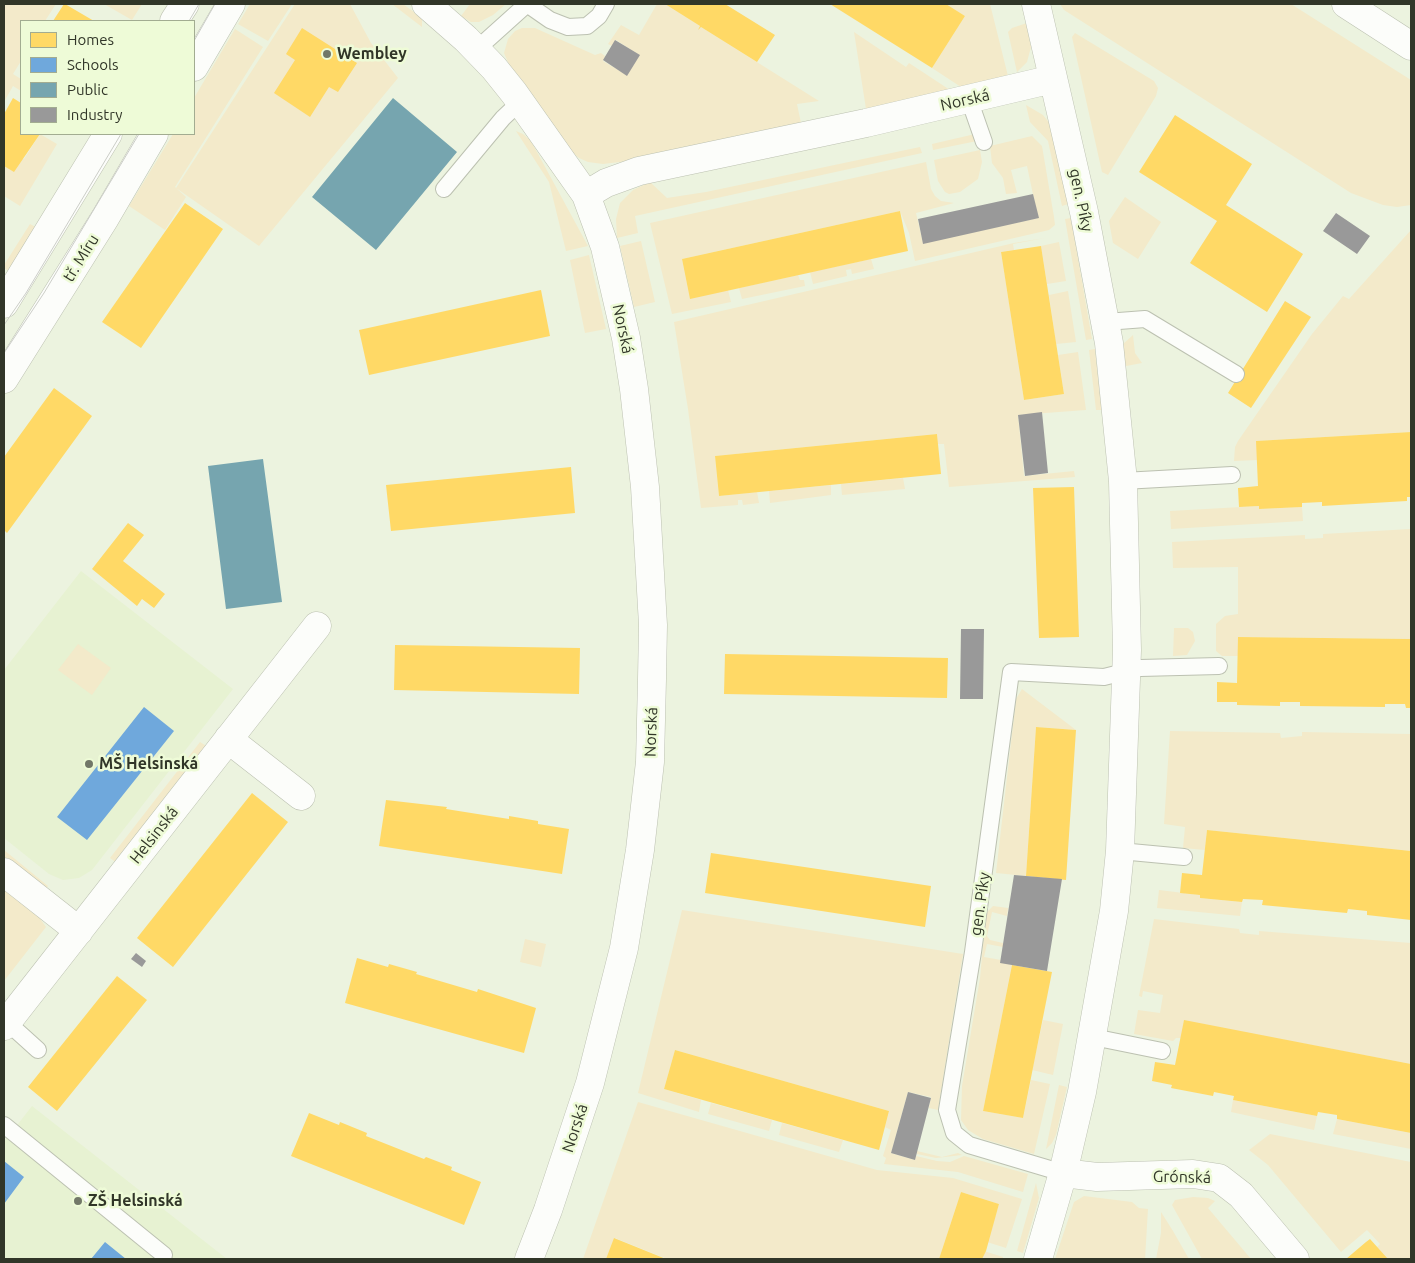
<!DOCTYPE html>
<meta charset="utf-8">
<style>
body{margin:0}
#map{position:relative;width:1415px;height:1263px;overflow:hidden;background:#ecf3df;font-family:Ubuntu,sans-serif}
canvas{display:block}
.frame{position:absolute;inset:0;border:5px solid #313628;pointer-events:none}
.legend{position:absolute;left:20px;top:20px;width:175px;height:115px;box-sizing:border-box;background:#eefbd7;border:1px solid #a2ac91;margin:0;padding:6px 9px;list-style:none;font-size:15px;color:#313628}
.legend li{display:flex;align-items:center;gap:10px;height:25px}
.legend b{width:25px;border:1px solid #a2ac91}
</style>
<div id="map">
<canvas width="1415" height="1263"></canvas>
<div class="frame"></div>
<ul class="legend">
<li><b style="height:14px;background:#ffd966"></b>Homes</li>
<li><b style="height:14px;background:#6fa8dc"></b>Schools</li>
<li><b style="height:14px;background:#76a5af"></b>Public</li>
<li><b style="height:14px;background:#999"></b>Industry</li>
</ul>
</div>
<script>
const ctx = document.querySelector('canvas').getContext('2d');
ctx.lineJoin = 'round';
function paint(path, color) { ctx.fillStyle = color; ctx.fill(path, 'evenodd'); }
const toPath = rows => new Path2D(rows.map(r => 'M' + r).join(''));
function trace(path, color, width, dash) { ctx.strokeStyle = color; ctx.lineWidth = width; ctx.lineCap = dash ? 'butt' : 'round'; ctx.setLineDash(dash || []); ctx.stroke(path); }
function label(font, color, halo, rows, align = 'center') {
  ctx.font = font + ' Ubuntu,sans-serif'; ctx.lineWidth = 5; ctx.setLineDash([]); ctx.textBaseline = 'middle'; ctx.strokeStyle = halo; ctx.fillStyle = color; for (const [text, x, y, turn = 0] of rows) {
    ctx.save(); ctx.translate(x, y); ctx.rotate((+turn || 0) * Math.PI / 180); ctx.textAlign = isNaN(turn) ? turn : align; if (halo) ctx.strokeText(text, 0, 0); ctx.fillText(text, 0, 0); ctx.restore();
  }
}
paint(toPath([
 [81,571,233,689,92,870,79,878,63,880,49,874,4,838,4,670],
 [32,1106,227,1259,4,1259,4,1142]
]), '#e7f2d2');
paint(toPath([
 [4,4,56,4,45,21,21,21,21,61,13,74,21,79,21,91,13,86,4,102],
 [104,4,142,4,132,20],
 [250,4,292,4,268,41,238,24],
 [295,4,350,4,371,43,398,78,259,246,176,188],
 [392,4,403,4,422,18,422,27],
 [470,4,506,4,493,15,479,22,471,22,461,16],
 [657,4,665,4,700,26,699,28,701,27,819,101,797,104,801,123,628,161,603,164,588,162,579,158,573,153,510,67,504,53,508,39,515,31,522,28,535,28,595,55,601,53,605,56,603,61,627,75,639,55,616,40,612,46,608,44,621,25,639,35],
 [946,4,990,4,1008,76,961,87,932,68,965,16],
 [1060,4,1291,4,1411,80,1411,205,1397,207,1383,205,1351,193,1064,10],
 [1027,23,1031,47,1027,62,1017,72,1008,32,1012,28],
 [235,29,263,47,175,187,186,197,165,230,129,206,173,134,194,134,194,98],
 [854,32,906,67,909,63,950,90,866,109],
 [1075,33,1154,81,1158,88,1156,96,1108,175,1102,172,1072,37],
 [1026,105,1043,115,1051,125,1068,204,1062,206,1048,141,1030,122],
 [516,131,523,134,531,141,588,246,566,251,549,182],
 [40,134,57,144,20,206,4,196,4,146,24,159],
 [975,134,977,141,933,150,932,144],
 [1032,136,1042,146,1054,217,1055,225,1049,230,915,261,909,233,900,211,682,259,690,298,728,290,731,302,672,314,650,223,926,162,931,189,935,196,941,201,954,203,916,213,923,243,1038,218,1027,166,1011,170,1017,193,1006,194,1003,178,992,163,990,146],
 [920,147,922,153,635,216,638,233,617,238,616,219,620,203,633,190,650,182,667,198,706,192],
 [980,150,982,162,978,179,960,192,949,194,945,192,938,181,934,160],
 [1125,197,1161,222,1138,259,1113,243,1109,221],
 [1071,218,1092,339,1086,340,1065,219],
 [30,224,41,230,13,274,4,268,4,265],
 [1411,230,1411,432,1257,441,1257,460,1234,461,1235,447,1238,441,1312,334,1343,296,1349,299],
 [1045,238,1013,244,1014,250,1001,252,1024,400,1064,394,1058,355,1078,352,1086,410,1018,415,1024,476,1074,471,1075,477,949,487,944,444,938,444,937,434,715,456,719,496,757,492,759,503,743,505,742,500,738,500,738,505,701,508,688,409,674,322,1014,243],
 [641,241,655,302,634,307,620,246],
 [1059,242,1066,281,1047,284,1041,246],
 [589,255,606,329,585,333,570,260],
 [871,259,874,269,852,274,851,269,846,270,847,276,813,284,810,272],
 [798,275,800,280,804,280,805,286,742,299,739,288],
 [1068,291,1076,342,1056,344,1049,295],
 [1133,335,1135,353,1142,363,1121,367,1122,345],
 [1095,349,1102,410,1096,410,1089,350],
 [903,478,905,489,842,495,841,484],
 [831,485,831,495,770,503,769,491],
 [1259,506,1259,509,1302,507,1303,521,1171,529,1170,511],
 [1410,529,1411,639,1239,637,1238,656,1222,656,1216,651,1216,624,1225,616,1238,614,1238,567,1173,568,1172,542,1305,535,1305,539,1323,538,1323,534],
 [1174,628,1188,628,1193,632,1195,641,1187,655,1173,656],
 [78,644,111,668,92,695,58,670],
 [1022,689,1076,730,1036,727,1026,876,996,873,1016,699],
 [1170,731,1280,733,1281,738,1302,736,1302,732,1411,734,1411,851,1207,830,1205,850,1183,848,1185,827,1164,824],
 [200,742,208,747,117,863,110,858],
 [4,850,48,886,45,890,4,857],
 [4,888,39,917,46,927,4,981],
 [1159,890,1200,895,1200,898,1242,902,1240,916,1157,908],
 [993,906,1008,908,1007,916,992,912,987,936,990,940,1003,943,1003,947,987,944,984,957,1001,960,1012,965,983,1111,1023,1118,1031,1080,1050,1084,1034,1154,983,1139,968,1130,961,1120,962,1086,980,978,986,913],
 [682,910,963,954,938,1110,929,1108,931,1097,908,1092,891,1153,915,1160,916,1156,937,1161,950,1162,964,1156,1028,1174,1023,1192,958,1172,884,1164,886,1158,883,1156,891,1130,885,1127,889,1111,675,1050,664,1089,701,1100,699,1112,638,1093],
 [1154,919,1239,929,1240,933,1259,935,1259,931,1411,943,1411,1064,1184,1021,1181,1038,1176,1038,1173,1041,1134,1034,1138,1010,1160,1013,1163,995,1143,991,1142,997,1139,996],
 [525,939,546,944,541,967,520,962],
 [1043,1020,1063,1024,1053,1075,1032,1070],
 [1059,1085,1067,1087,1056,1135,1052,1143,1046,1149],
 [1233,1100,1317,1116,1314,1130,1231,1112],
 [638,1102,877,1170,953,1178,1022,1199,1006,1248,987,1242,999,1204,961,1192,939,1259,667,1259,615,1238,606,1259,583,1259],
 [711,1103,772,1120,769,1131,708,1114],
 [1337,1119,1411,1133,1411,1149,1333,1134],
 [782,1123,843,1140,839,1152,779,1135],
 [1270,1134,1411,1162,1411,1259,1388,1259,1377,1247,1380,1244,1367,1230,1341,1252,1268,1165,1249,1150],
 [917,1151,942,1157,958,1153,962,1155,936,1158,917,1154],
 [1036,1183,1039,1198,1023,1253,1017,1251],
 [1084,1196,1132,1202,1139,1208,1148,1209,1145,1259,1055,1259,1074,1202],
 [1193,1197,1208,1198,1215,1201,1208,1208,1251,1259,1202,1259,1172,1205,1175,1200],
 [1161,1212,1173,1231,1189,1259,1156,1259,1161,1233],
 [984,1251,1003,1257,1003,1259,982,1259]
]), '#f3eaca');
paint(toPath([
 [64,4,65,4,94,21,53,21],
 [665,4,725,4,775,35,757,62,701,27,698,30,700,26],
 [830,4,946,4,965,16,932,68],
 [302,28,357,63,338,92,329,87,310,117,274,93,295,60,286,54],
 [13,98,21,103,21,134,40,134,14,172,4,166,4,114],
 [1175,115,1252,164,1226,205,1303,254,1267,312,1190,263,1217,221,1139,172],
 [185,203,223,229,141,348,102,322],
 [900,211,908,251,690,299,682,259],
 [1041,246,1064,394,1024,400,1001,252],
 [541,290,550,336,369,375,359,330],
 [1285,301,1311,317,1251,408,1228,393],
 [54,388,92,416,7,533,4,530,4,457],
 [1411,432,1411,497,1407,497,1407,501,1322,506,1322,502,1302,503,1302,507,1259,509,1259,506,1239,507,1238,488,1258,486,1256,441],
 [937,434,941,474,719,496,715,456],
 [571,467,575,513,391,531,386,485],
 [1074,487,1079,637,1039,638,1033,488],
 [128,523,144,535,123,561,165,594,154,608,142,599,137,606,92,569],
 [1238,637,1411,639,1411,708,1406,708,1405,704,1385,704,1385,707,1300,706,1300,702,1280,702,1280,706,1237,705,1237,702,1217,702,1217,682,1237,683],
 [395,645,580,648,579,694,394,690],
 [725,654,948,658,947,698,724,694],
 [1036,727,1076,730,1066,880,1026,876],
 [252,793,288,822,173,967,137,938],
 [386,800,447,807,446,809,509,819,509,816,538,821,538,824,569,829,562,874,379,846],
 [1207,830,1411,851,1411,920,1367,915,1367,911,1348,909,1347,913,1262,905,1263,900,1243,899,1242,902,1200,898,1200,895,1180,893,1182,873,1202,875],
 [711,853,931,886,925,927,705,893],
 [357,958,388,967,389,964,417,972,416,974,477,992,478,989,536,1008,524,1053,345,1003],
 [1012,965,1052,972,1023,1118,983,1111],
 [117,976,147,1000,57,1111,28,1087],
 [1184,1020,1411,1064,1411,1133,1337,1119,1337,1115,1318,1112,1317,1116,1233,1100,1234,1096,1214,1092,1213,1096,1171,1088,1172,1085,1152,1081,1155,1062,1175,1065],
 [675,1050,889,1111,879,1150,664,1089],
 [309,1113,339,1125,340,1122,367,1133,366,1136,424,1159,426,1157,452,1167,451,1170,481,1182,464,1225,291,1156],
 [961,1192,999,1204,986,1251,982,1259,939,1259],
 [614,1238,666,1259,606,1259],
 [1370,1239,1388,1259,1346,1259,1366,1242]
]), '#ffd966');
paint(toPath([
 [144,707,174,731,87,840,57,817],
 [4,1161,24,1177,4,1204],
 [105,1242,126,1259,91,1259]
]), '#6fa8dc');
paint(toPath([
 [393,98,457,152,376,250,312,197],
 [263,459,282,602,226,609,208,466]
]), '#76a5af');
paint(toPath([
 [615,40,640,55,627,76,603,60],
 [1033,194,1039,218,923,244,918,219],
 [1336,213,1370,236,1357,254,1323,231],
 [1042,412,1048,473,1025,476,1018,415],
 [961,629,984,629,983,699,960,699],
 [1014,875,1062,879,1047,971,1000,963],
 [136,953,146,961,142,967,131,959],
 [908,1092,931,1098,915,1160,891,1153]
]), '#999');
const service = toPath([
 [527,4,550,20,568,27,587,26,599,16,606,4],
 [477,49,527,4],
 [969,99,984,142],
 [444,189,503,118,520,102],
 [1106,322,1145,319,1236,374],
 [1123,481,1232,475],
 [1120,851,1184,857],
 [7,1022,38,1050],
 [1093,1037,1162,1051],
 [4,1125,164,1255],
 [1063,1173,969,1145,954,1133,947,1110,973,952,1011,672,1104,677,1140,668,1219,666]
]);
const minor = toPath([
 [426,4,466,39,494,68,514,93,586,195,605,247,626,338,634,389,645,487,653,625,652,679,650,762,640,850,624,948,590,1083,548,1210,529,1259],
 [1036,4,1084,212,1109,343,1123,481,1127,650,1120,851,1114,911,1082,1092,1063,1173,1038,1259],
 [1346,4,1411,46],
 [586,195,606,183,639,171,866,123,1053,79],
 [228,739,301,796],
 [4,872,79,931],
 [4,1026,317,626],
 [1063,1173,1097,1177,1193,1174,1219,1178,1241,1195,1295,1259]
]);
const secondary = toPath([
 [174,21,185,4],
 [194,67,231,4],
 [4,304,108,134],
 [4,379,105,218,154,134]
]);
trace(service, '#bcc1b1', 18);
trace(minor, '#bcc1b1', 29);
trace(secondary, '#bcc1b1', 29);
trace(service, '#fcfdfa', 16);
trace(minor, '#fcfdfa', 28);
trace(secondary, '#fcfdfa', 28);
trace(toPath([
 [189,21,199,4],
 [194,41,215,4],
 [4,325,26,293,121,134],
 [4,353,44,293,139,134]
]), '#cccec8', 1);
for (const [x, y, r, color] of [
 [327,54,5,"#727868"],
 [89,764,5,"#727868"],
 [78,1201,5,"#727868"]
]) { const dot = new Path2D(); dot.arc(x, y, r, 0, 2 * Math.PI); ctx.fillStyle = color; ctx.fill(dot); trace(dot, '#eefbd7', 2); }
label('bold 16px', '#313628', '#eefbd7', [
 ["Wembley",337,54],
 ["MŠ Helsinská",99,764],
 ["ZŠ Helsinská",88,1201]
], 'left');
label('16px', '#313628', '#eefbd7', [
 ["Norská",965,100,-13],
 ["gen. Píky",1081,200,78],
 ["tř. Míru",81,258,-58],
 ["Norská",623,329,78],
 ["Norská",651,732,-88],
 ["Helsinská",154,835,-52],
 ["gen. Píky",980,904,-82],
 ["Norská",575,1128,-72],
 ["Grónská",1182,1177,1]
]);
</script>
